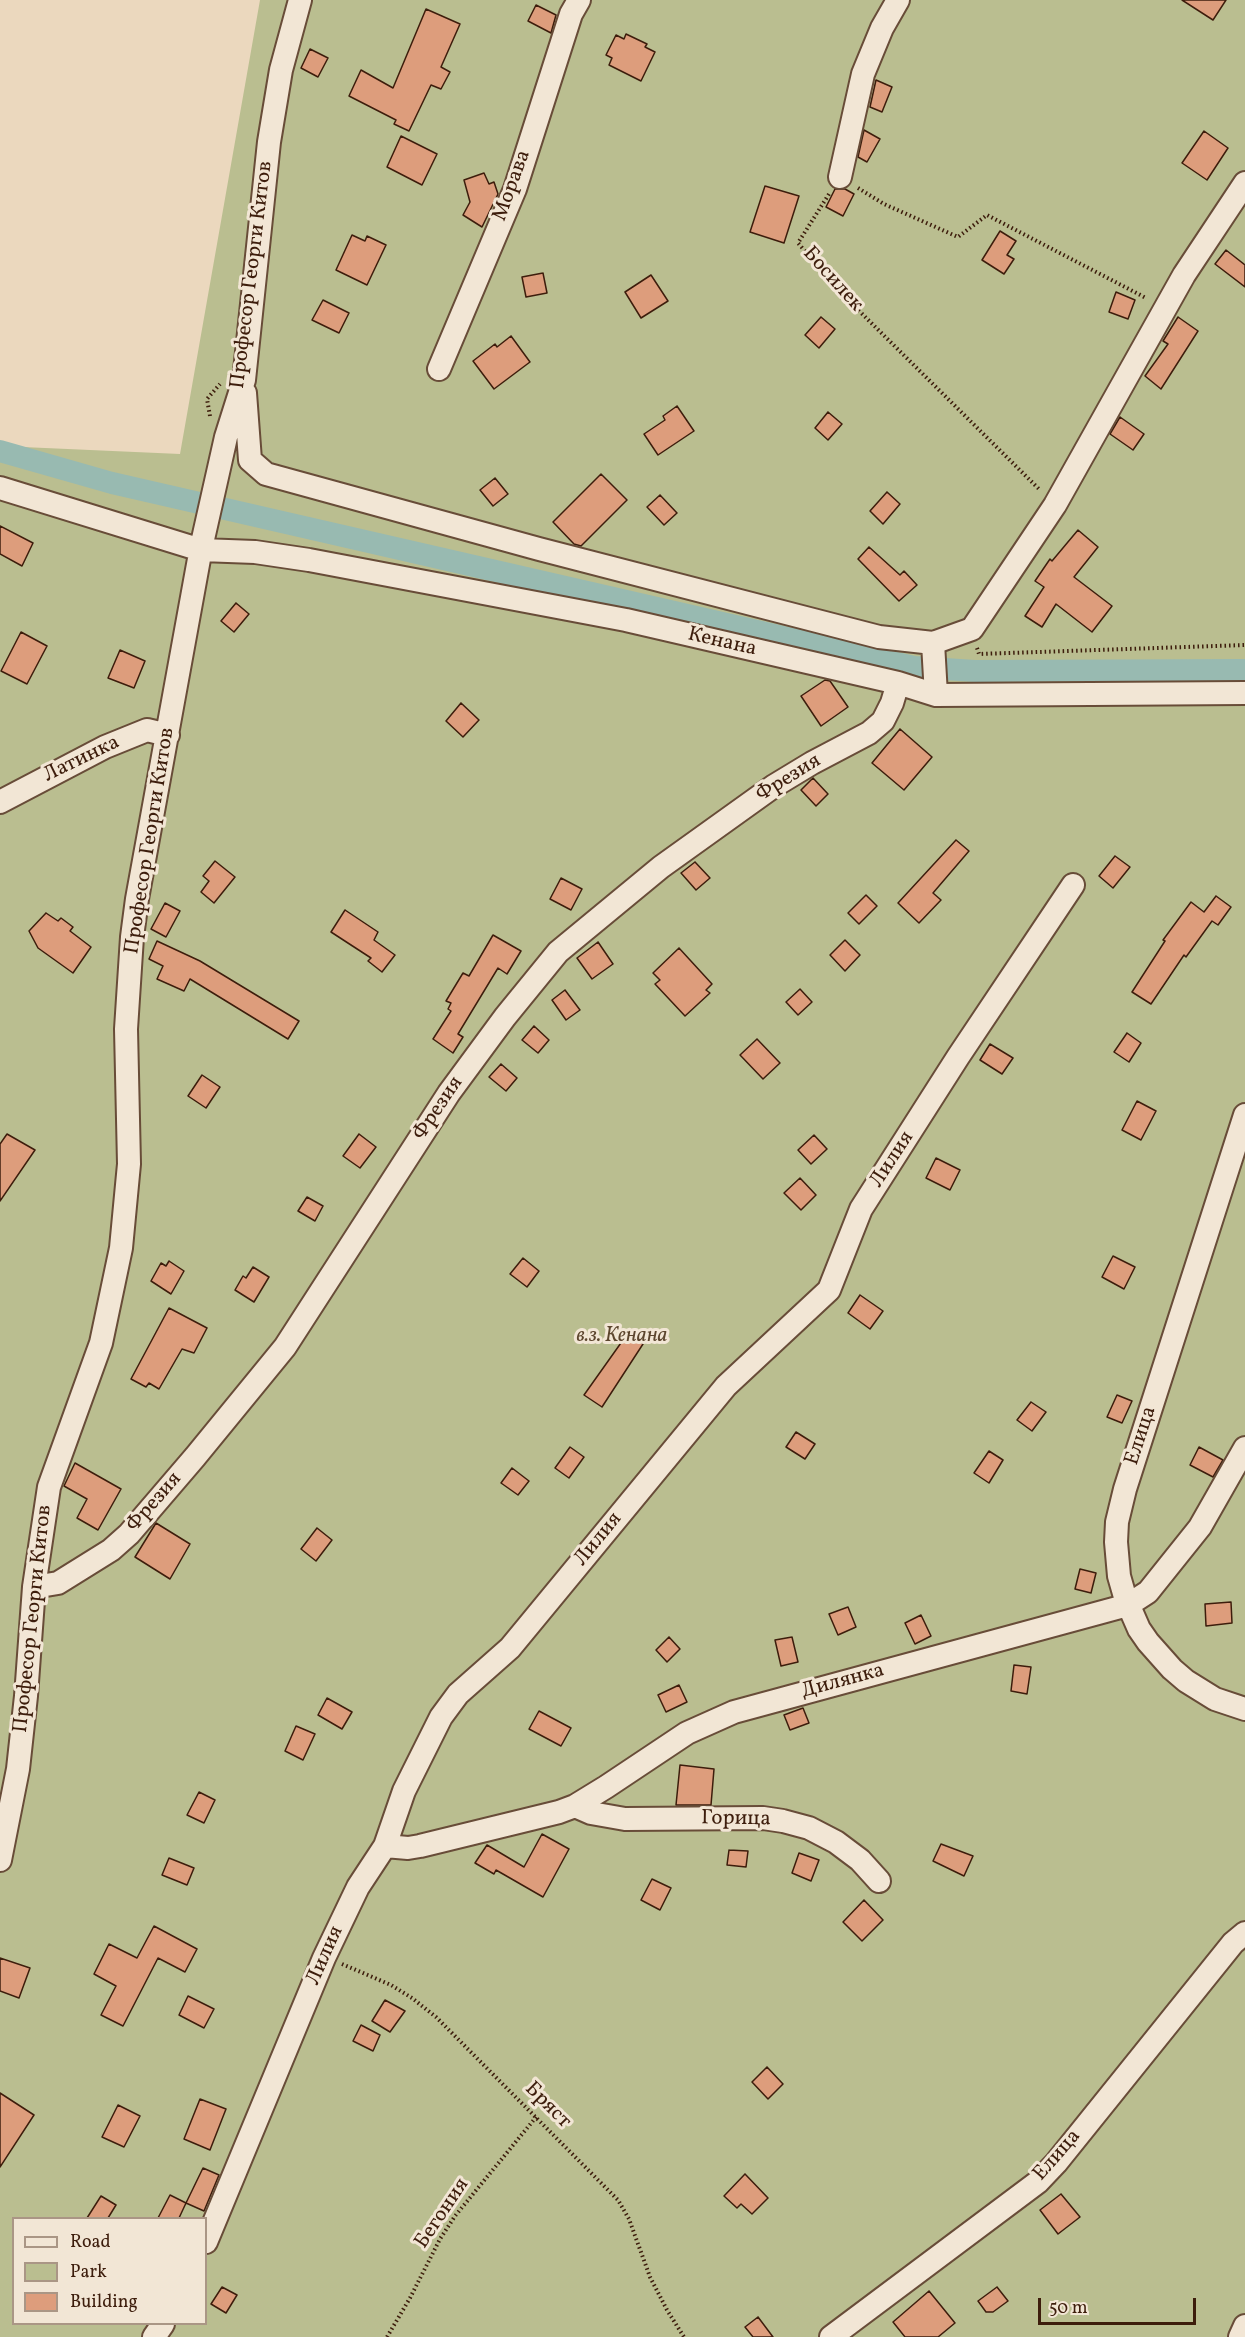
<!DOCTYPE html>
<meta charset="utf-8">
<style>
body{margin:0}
#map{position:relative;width:1245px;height:2337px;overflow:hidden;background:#ebd8be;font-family:Vollkorn,serif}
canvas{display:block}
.legend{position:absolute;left:12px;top:2217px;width:195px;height:108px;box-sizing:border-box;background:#f2e6d5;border:2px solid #aa9685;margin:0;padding:8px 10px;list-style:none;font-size:18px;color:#3d1d0c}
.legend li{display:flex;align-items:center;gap:12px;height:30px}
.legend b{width:30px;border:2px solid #aa9685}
.scale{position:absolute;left:1038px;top:2298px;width:158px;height:27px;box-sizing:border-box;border:3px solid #3d1d0c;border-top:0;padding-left:8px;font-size:18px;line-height:21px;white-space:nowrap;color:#3d1d0c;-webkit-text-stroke:4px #f2e6d5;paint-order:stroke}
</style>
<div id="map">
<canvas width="1245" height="2337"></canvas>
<ul class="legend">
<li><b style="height:8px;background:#f2e6d5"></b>Road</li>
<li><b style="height:16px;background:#babe90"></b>Park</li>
<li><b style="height:16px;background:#dd9d7c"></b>Building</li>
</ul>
<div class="scale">50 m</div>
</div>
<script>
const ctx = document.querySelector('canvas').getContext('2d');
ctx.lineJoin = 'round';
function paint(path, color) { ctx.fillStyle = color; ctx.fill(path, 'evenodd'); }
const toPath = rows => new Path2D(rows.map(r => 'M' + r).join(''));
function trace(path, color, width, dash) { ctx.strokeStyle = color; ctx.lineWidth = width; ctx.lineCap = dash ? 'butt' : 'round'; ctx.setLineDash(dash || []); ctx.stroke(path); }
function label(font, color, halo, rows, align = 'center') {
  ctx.font = font + ' Vollkorn,serif'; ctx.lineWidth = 6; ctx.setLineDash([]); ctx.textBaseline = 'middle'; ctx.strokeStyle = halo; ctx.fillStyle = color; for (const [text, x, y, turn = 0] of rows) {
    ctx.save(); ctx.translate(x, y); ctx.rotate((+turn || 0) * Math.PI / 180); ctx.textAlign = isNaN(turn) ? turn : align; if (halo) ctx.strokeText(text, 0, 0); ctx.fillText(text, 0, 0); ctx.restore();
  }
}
paint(toPath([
 [260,0,1245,0,1245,2337,0,2337,0,446,180,454],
 [14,2218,206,2218,206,2324,14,2324]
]), '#babe90');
trace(toPath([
 [0,451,112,483,914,667,975,671,1245,670]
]), '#98bab1', 22);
const building = toPath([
 [1182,0,1226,0,1213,20,1182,0],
 [536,5,556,15,551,33,528,21,536,5],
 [426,9,460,24,441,67,450,72,441,89,431,85,409,131,394,124,396,120,349,96,361,70,393,88,426,9],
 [626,34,647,44,645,47,655,52,641,81,609,65,612,58,606,55,616,35,624,39,626,34],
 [310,49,328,58,318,77,301,68,310,49],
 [876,80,892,87,882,112,870,107,876,80],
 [864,130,880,139,867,162,858,157,864,130],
 [1204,131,1228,148,1207,180,1182,163,1204,131],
 [401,136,437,154,422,185,387,167,401,136],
 [484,173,489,184,494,182,498,194,482,227,463,215,470,202,464,180,484,173],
 [765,186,799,196,784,243,750,232,765,186],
 [835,189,845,189,854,194,843,216,826,207,835,189],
 [1000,231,1016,241,1007,255,1014,259,1004,274,982,260,1000,231],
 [352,235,365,241,367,236,386,245,367,285,336,270,352,235],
 [1226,250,1245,265,1245,287,1215,264,1226,250],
 [543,273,547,293,526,297,522,277,543,273],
 [651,275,668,301,641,318,625,292,651,275],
 [1116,292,1135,300,1128,319,1109,312,1116,292],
 [323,300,349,313,339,333,312,320,323,300],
 [821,317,835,329,819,348,805,335,821,317],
 [1178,317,1198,331,1161,389,1145,376,1168,344,1163,341,1178,317],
 [511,336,530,362,494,389,473,361,495,344,497,347,511,336],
 [677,406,694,431,658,455,644,434,665,420,663,416,677,406],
 [828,412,842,424,828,440,815,428,828,412],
 [1120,417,1144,434,1133,450,1110,434,1120,417],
 [601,474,627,500,581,546,574,544,553,522,601,474],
 [495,478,508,494,493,506,480,490,495,478],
 [887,492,900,504,883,524,870,511,887,492],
 [660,495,677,513,664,525,647,507,660,495],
 [0,526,33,543,22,566,0,554,0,526],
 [1078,530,1098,547,1074,577,1112,606,1092,632,1056,604,1042,627,1025,616,1044,587,1035,581,1050,559,1052,561,1078,530],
 [869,547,900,575,904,571,917,585,899,601,858,559,869,547],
 [236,603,249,614,234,632,221,621,236,603],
 [21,632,47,646,27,684,1,671,21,632],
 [120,650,145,661,134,688,108,678,120,650],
 [825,680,830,681,848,707,821,726,801,696,825,680],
 [461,703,479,720,463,737,446,721,461,703],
 [900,729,932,757,904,790,872,763,900,729],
 [813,778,828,794,816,806,801,790,813,778],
 [956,840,969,851,933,893,941,900,919,923,898,903,956,840],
 [1115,856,1130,867,1113,888,1099,876,1115,856],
 [215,861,235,877,214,903,201,892,209,881,203,876,215,861],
 [695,862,710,878,696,890,681,873,695,862],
 [561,878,582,889,571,910,550,899,561,878],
 [866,895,877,906,859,924,848,913,866,895],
 [1216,896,1231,907,1218,925,1212,921,1186,957,1184,955,1151,1004,1132,992,1165,941,1163,940,1191,902,1204,912,1216,896],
 [165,903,180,911,166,937,151,929,165,903],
 [345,910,378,932,374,940,395,955,382,972,368,961,371,958,331,932,345,910],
 [46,913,58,921,61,918,73,927,70,931,91,947,73,973,38,948,29,931,46,913],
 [493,935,521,951,507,974,498,968,458,1034,463,1037,453,1053,433,1039,451,1011,448,1009,451,1003,446,1001,463,973,469,976,493,935],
 [845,940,860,955,845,971,830,955,845,940],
 [157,941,200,961,299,1021,288,1039,190,979,184,991,157,979,163,966,149,959,157,941],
 [598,942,613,964,592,979,577,958,598,942],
 [679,948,712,984,706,990,710,993,685,1016,655,984,660,980,653,973,679,948],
 [800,989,812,1002,798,1015,786,1002,800,989],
 [565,990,580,1010,566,1020,552,1000,565,990],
 [534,1026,549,1040,538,1053,522,1040,534,1026],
 [1127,1033,1141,1043,1129,1062,1114,1052,1127,1033],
 [757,1039,780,1063,763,1079,740,1055,757,1039],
 [990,1044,1013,1058,1002,1074,980,1060,990,1044],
 [501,1064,517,1078,506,1091,489,1077,501,1064],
 [202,1075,220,1087,206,1108,188,1096,202,1075],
 [1137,1101,1156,1111,1141,1140,1122,1130,1137,1101],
 [7,1134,35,1150,0,1201,0,1144,7,1134],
 [359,1134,376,1147,360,1168,343,1156,359,1134],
 [814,1135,827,1149,811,1164,798,1150,814,1135],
 [936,1158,960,1170,950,1190,926,1178,936,1158],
 [800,1178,816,1195,801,1210,784,1193,800,1178],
 [307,1197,323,1206,315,1221,298,1211,307,1197],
 [1113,1256,1135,1267,1124,1289,1102,1277,1113,1256],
 [523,1258,539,1271,527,1287,510,1274,523,1258],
 [169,1261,184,1271,171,1294,151,1281,161,1263,166,1266,169,1261],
 [253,1267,269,1277,254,1302,235,1290,243,1276,246,1278,253,1267],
 [860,1295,883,1311,870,1329,848,1313,860,1295],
 [169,1308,207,1328,194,1353,182,1349,159,1389,149,1383,146,1387,131,1379,169,1308],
 [628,1333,643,1344,602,1407,584,1395,628,1333],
 [1117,1395,1132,1401,1122,1423,1107,1417,1117,1395],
 [1031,1402,1046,1412,1032,1431,1017,1420,1031,1402],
 [796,1432,815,1444,805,1459,786,1447,796,1432],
 [570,1447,584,1457,569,1478,555,1468,570,1447],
 [1199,1447,1223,1460,1213,1477,1190,1465,1199,1447],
 [989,1451,1003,1460,989,1483,974,1473,989,1451],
 [75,1463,121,1489,98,1530,77,1518,87,1499,64,1486,75,1463],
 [512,1468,529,1481,518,1495,501,1483,512,1468],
 [156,1523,190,1544,170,1579,135,1557,156,1523],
 [317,1528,332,1540,316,1561,301,1549,317,1528],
 [1080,1569,1096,1573,1091,1593,1075,1589,1080,1569],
 [1231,1602,1232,1623,1206,1626,1205,1604,1231,1602],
 [848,1607,856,1627,838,1635,829,1614,848,1607],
 [921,1615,931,1636,915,1644,905,1623,921,1615],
 [669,1637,680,1649,667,1662,656,1650,669,1637],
 [792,1637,798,1662,781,1666,775,1640,792,1637],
 [1014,1665,1031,1667,1027,1694,1011,1691,1014,1665],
 [679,1685,687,1702,666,1712,658,1695,679,1685],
 [327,1698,352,1712,342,1729,318,1715,327,1698],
 [803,1708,809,1723,790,1730,784,1715,803,1708],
 [539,1711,571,1728,561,1746,529,1729,539,1711],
 [296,1726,315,1734,303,1760,285,1751,296,1726],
 [680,1765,714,1769,711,1805,676,1805,680,1765],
 [199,1792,215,1800,204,1823,187,1815,199,1792],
 [542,1834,569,1849,543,1897,496,1870,494,1874,475,1863,487,1845,524,1867,542,1834],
 [941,1844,973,1856,964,1876,933,1861,941,1844],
 [729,1850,748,1851,746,1867,727,1865,729,1850],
 [799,1853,819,1860,811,1881,792,1873,799,1853],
 [169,1858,194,1868,187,1885,162,1875,169,1858],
 [652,1879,671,1888,660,1910,641,1900,652,1879],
 [864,1900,883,1920,862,1941,843,1922,864,1900],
 [154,1926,197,1949,185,1972,158,1958,123,2026,101,2015,116,1986,94,1974,109,1944,137,1958,154,1926],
 [0,1958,30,1968,19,1998,0,1991,0,1958],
 [188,1996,214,2009,204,2028,179,2015,188,1996],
 [385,2000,405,2011,390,2032,372,2021,385,2000],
 [361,2025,380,2035,373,2051,353,2041,361,2025],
 [767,2067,783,2084,768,2099,752,2082,767,2067],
 [0,2093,34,2115,0,2167,0,2093],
 [200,2099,226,2109,210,2150,184,2139,200,2099],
 [118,2105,140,2116,124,2147,102,2137,118,2105],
 [203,2168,219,2175,204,2211,186,2203,203,2168],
 [745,2174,768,2198,752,2214,741,2204,737,2208,724,2196,745,2174],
 [1061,2194,1080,2217,1058,2234,1040,2210,1061,2194],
 [170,2195,186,2203,179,2218,158,2218,170,2195],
 [101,2196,116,2205,108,2218,87,2218,101,2196],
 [222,2287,237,2295,226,2313,211,2304,222,2287],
 [997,2287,1008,2301,993,2312,986,2312,978,2301,997,2287],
 [929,2291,955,2323,938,2337,905,2337,893,2322,929,2291],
 [758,2317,773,2337,753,2337,745,2327,758,2317]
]);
paint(building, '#dd9d7c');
trace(building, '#3d1d0c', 1.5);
const street = toPath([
 [840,177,863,74,882,28,898,0],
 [439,369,515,189,571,14,579,0],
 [245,393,250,460,266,474,539,549,879,637,933,643,972,629,1055,505,1184,275,1245,183],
 [0,488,201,550,255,552,309,560,626,620,898,683,936,695,1245,693],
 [933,643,936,695],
 [0,802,105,747,147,730,168,735],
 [1245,1115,1125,1489,1117,1522,1116,1542,1119,1576,1125,1597,1139,1629,1148,1642,1172,1669,1186,1681,1215,1699,1245,1709],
 [34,1587,58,1583,111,1550,129,1534,195,1457,285,1347,449,1093,505,1017,558,952,661,867,774,786,812,763,869,733,883,721,892,703,898,683],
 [575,1806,591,1813,625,1819,763,1818,783,1821,809,1828,836,1842,860,1860,879,1881],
 [385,1846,408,1848,420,1846,559,1812,575,1806,606,1787,687,1733,734,1712,1128,1605,1148,1592,1200,1527,1245,1448],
 [0,1860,18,1769,26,1696,34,1587,49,1487,101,1343,121,1248,129,1164,126,1029,132,937,137,899,201,548,226,437,244,380,269,142,281,70,300,0],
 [206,2242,324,1958,358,1887,385,1846,404,1791,441,1717,458,1694,510,1648,726,1386,829,1290,861,1209,958,1057,1073,885],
 [154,2337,163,2324],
 [831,2337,1038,2182,1056,2163,1233,1943,1245,1933],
 [1240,2337,1245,2326]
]);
trace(street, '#684c38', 26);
trace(toPath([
 [858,188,884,204,958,237,987,215,1146,298],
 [829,194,798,243,838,290,1040,490],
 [210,416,207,399,220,384],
 [977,648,979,654,1245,645],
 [342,1964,391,1985,412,1998,436,2017,618,2200,629,2219,650,2277,667,2310,684,2337],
 [387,2337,410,2298,440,2239,455,2216,537,2116]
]), '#3d1d0c', 4, [1.5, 3]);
trace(street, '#f2e6d5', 22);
label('21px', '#3d1d0c', '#f2e6d5', [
 ["Морава",513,186,-70],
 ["Професор Георги Китов",253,275,-83],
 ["Босилек",832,280,48],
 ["Кенана",722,643,13],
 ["Латинка",82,760,-26],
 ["Фрезия",789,779,-32],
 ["Професор Георги Китов",151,841,-81],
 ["Фрезия",439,1109,-56],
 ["Лилия",893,1160,-57],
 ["Елица",1142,1436,-72],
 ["Фрезия",155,1503,-49],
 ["Лилия",599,1540,-51],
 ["Професор Георги Китов",34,1619,-84],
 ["Дилянка",843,1682,-15],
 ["Горица",736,1820,1],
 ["Лилия",326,1956,-66],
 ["Бряст",547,2106,45],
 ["Елица",1058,2156,-49],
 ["Бегония",443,2214,-56]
]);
label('italic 21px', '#5c452d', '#f2e6d5', [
 ["в.з. Кенана",622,1337]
]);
</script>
